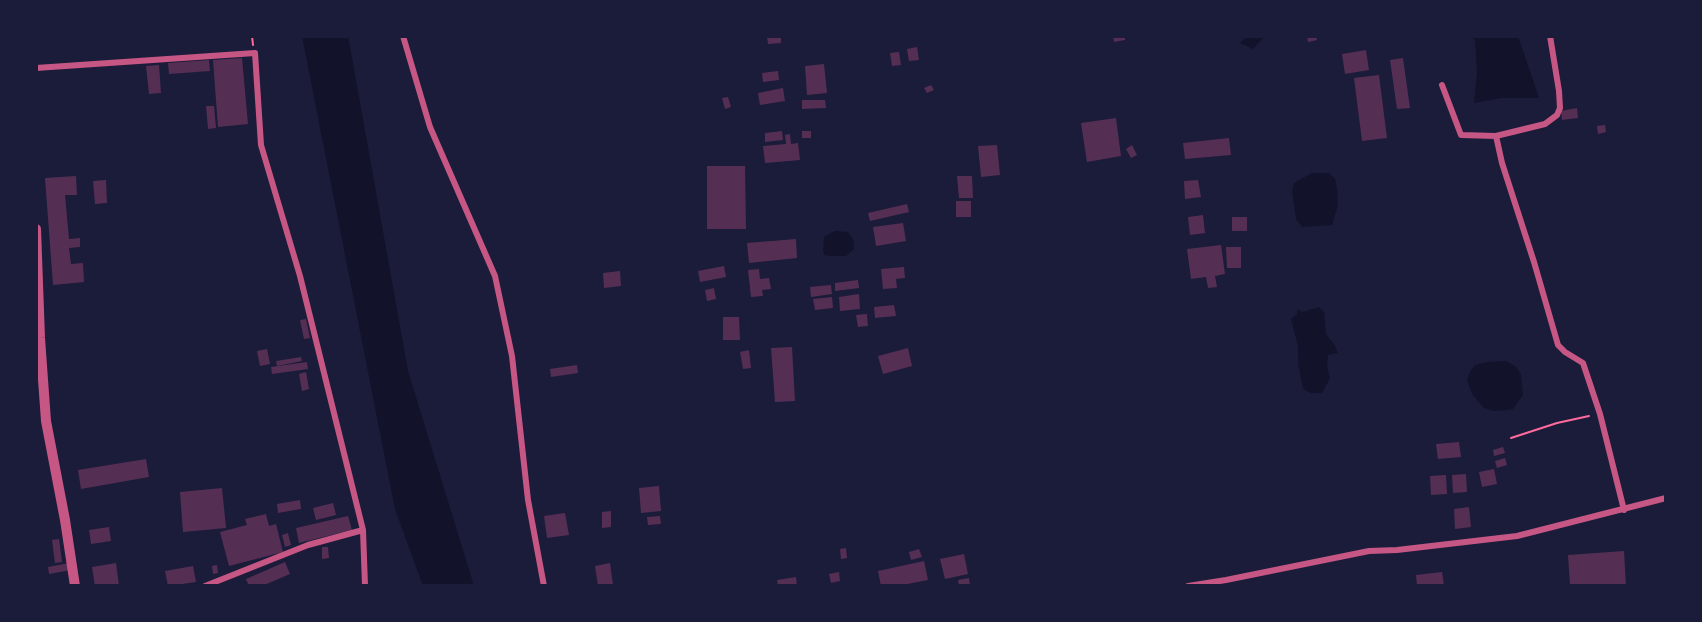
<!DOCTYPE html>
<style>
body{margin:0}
#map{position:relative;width:1702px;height:622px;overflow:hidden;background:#1b1b3a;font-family:"PT Sans Narrow",sans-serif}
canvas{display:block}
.frame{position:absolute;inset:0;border:38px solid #1b1b3a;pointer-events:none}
</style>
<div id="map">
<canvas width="1702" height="622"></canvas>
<div class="frame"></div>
</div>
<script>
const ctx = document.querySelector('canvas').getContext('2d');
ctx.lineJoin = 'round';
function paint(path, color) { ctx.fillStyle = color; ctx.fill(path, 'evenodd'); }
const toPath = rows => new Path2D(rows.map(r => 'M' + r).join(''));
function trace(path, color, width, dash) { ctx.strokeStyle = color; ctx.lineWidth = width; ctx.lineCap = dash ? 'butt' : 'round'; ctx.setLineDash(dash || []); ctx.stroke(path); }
paint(toPath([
 [302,36,348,36,408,371,474,586,423,586,395,509],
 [1247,36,1265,36,1253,49,1240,43],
 [1472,36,1518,36,1539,98,1501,98,1474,103,1477,72,1475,41],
 [1312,173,1329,173,1335,179,1337,189,1338,205,1332,225,1302,227,1296,219,1292,192,1294,183],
 [835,231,848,232,853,239,854,249,846,256,831,256,825,255,823,251,824,237],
 [1319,307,1324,312,1326,334,1334,344,1338,353,1328,355,1327,367,1330,378,1322,393,1311,393,1303,389,1298,363,1298,346,1291,319,1297,314,1297,309,1303,312],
 [1507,361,1516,367,1521,375,1523,395,1513,409,1508,410,1494,411,1484,408,1472,394,1467,380,1470,372,1475,365,1488,362]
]), '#12122b');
paint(toPath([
 [767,36,781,36,781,43,768,44],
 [1113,36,1125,36,1125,40,1114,42],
 [1307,36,1316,36,1317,40,1308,42],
 [917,47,919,60,909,61,907,49],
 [1366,50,1369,70,1345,74,1342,54],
 [899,52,901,65,892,66,890,53],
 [242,58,248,124,218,127,213,60],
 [1403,58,1410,108,1397,109,1390,60],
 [209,60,210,71,169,74,168,63],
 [824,64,827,93,807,95,805,66],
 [159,65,161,93,149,94,146,66],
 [778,71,779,80,763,82,762,73],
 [1379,75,1387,138,1362,141,1354,78],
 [931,85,934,90,927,93,924,88],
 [783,88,785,101,760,105,758,93],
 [728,97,731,107,725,109,722,98],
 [802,100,825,100,826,108,802,109],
 [206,106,214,106,216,128,208,129],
 [1577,108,1578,118,1562,120,1561,111],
 [1116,118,1121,156,1087,162,1081,123],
 [1605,125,1606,132,1598,134,1597,126],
 [782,131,783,140,765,142,765,133],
 [802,131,811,131,811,138,802,138],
 [790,134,791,144,798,143,800,160,765,163,763,146,786,144,785,135],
 [1229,138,1231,155,1185,159,1183,143],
 [997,145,1000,175,981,177,978,146],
 [1132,145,1137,155,1131,158,1126,149],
 [707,166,745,166,746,229,707,229],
 [76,176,77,195,65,195,69,239,80,238,80,247,69,248,71,264,83,263,84,282,53,285,45,178],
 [957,176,972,176,973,198,959,198],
 [106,180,107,203,95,204,93,181],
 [1198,180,1201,197,1185,199,1184,181],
 [956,201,971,201,971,217,956,217],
 [907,204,909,212,870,221,868,213],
 [1203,215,1205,233,1190,235,1188,217],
 [1232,217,1247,217,1247,231,1232,231],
 [903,223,906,241,876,246,873,227],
 [796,239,797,258,749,263,747,243],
 [1221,245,1225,274,1215,276,1217,287,1208,288,1206,277,1191,279,1187,249],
 [1226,247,1241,247,1241,268,1227,268],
 [724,266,726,277,700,282,698,271],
 [904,267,905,278,896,279,897,288,883,289,881,269],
 [759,269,760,279,769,278,771,289,762,290,763,296,751,297,748,270],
 [620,271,621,286,604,288,603,273],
 [858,280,859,288,835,291,835,283],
 [831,285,832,294,811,297,810,287],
 [714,288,716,299,707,301,705,290],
 [859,294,860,309,840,311,839,297],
 [832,297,833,308,815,310,813,299],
 [894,305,896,316,875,318,874,307],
 [867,314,868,326,858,327,856,315],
 [723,317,739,317,740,340,723,340],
 [306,319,310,338,304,339,300,320],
 [792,347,795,401,775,402,771,348],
 [908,348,912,366,883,374,878,356],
 [267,349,270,364,260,366,257,351],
 [749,350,751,368,743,369,740,352],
 [301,357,302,361,277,366,276,361],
 [307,362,308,369,272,374,271,367],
 [577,365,578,373,551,377,550,369],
 [306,372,309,389,302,391,299,374],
 [1459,442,1461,457,1438,459,1436,444],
 [1503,447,1505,453,1494,456,1493,450],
 [1505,458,1507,465,1497,468,1495,461],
 [146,459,149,477,81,489,78,470],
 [1494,469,1497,484,1482,487,1479,472],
 [1466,474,1467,492,1453,493,1452,475],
 [1446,475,1447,494,1431,495,1430,476],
 [659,486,661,511,641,513,639,488],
 [222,488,226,528,183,532,180,492],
 [300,500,301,509,278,513,277,504],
 [333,503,336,515,316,520,313,508],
 [1469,507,1471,527,1455,529,1454,509],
 [611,511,611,527,602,528,602,512],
 [565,513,569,535,547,538,544,516],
 [266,514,269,526,276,524,283,552,229,566,220,532,247,525,245,519],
 [348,516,352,530,299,543,296,528],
 [660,516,661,524,648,525,647,517],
 [109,527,111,541,91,544,89,530],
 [288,533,291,545,285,547,282,535],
 [59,539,62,562,55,563,52,540],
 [322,547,328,547,329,558,322,559],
 [846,548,847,558,841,559,840,549],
 [919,549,922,557,911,560,909,552],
 [1624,551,1626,586,1570,586,1568,555],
 [964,554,968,574,945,579,940,559],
 [924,561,928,580,897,586,881,586,878,571],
 [285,562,290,574,262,586,249,586,246,579],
 [69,563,71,570,49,574,48,567],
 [116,563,119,586,95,586,92,567],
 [610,563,613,585,598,586,595,566],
 [217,565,218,573,213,574,212,566],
 [193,566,196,582,168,586,165,571],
 [839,572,840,581,831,583,829,574],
 [1442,572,1444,586,1417,586,1416,575],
 [796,577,797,586,778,586,777,580],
 [969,578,970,586,959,586,958,580]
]), '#542f53');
trace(toPath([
 [252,36,253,45],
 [1511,438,1557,423,1589,416]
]), '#ff6b9d', 2);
trace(toPath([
 [403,36,430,127,495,276,512,356,528,500,544,586],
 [36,68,255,53,261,145,300,276,363,530],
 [1442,85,1461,135,1496,136,1502,163,1534,262,1558,345,1565,352,1583,363,1600,414,1624,510],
 [1496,136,1545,124,1557,115,1560,108,1559,91,1550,36],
 [205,586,308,545,363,530,365,586],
 [1188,586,1226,580,1369,551,1397,550,1517,536,1666,498]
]), '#c65784', 6);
trace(toPath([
 [36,229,40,338,46,421,65,520,75,586]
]), '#c65784', 10);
</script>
